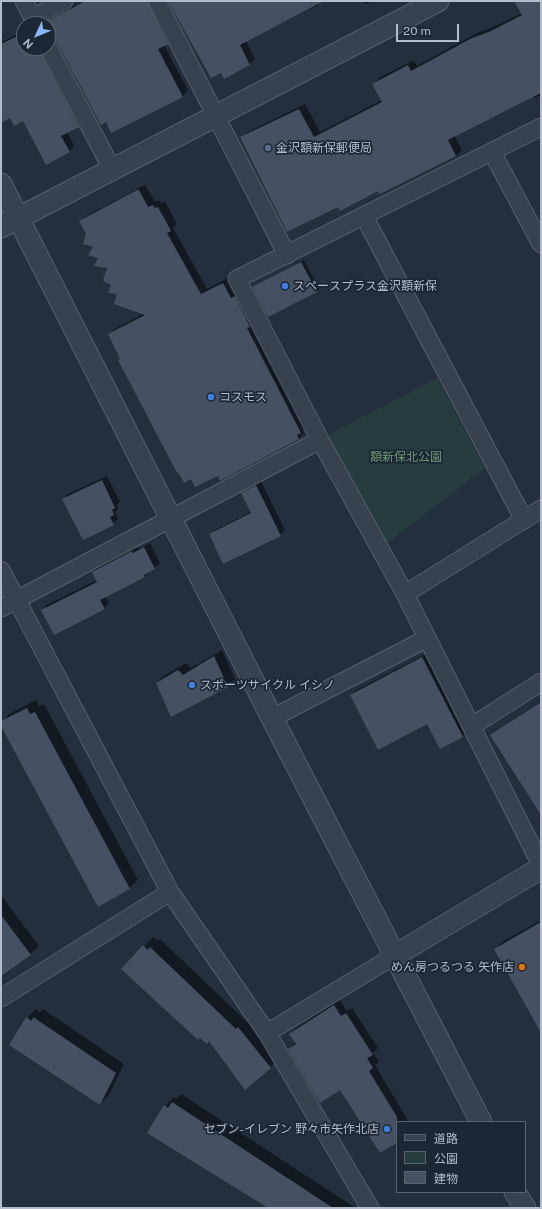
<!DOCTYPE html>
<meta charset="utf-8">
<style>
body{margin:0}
#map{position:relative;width:542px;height:1209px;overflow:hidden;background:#242f3e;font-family:"Public Sans","Noto Sans JP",sans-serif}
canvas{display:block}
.frame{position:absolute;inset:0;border:2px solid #b4bcc9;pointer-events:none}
.legend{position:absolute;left:396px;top:1121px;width:130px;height:72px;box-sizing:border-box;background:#1d2633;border:1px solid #59626f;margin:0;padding:5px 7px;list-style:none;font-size:12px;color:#b4bcc9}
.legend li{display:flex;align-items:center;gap:8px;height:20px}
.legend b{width:20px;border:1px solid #59626f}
.north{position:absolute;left:16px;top:16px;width:40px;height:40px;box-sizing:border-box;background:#1d2633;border:1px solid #59626f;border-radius:50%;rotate:226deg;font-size:11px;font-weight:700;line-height:16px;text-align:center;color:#b4bcc9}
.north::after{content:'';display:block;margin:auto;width:14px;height:18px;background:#8ab4f8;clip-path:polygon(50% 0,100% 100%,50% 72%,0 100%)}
.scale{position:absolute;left:396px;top:24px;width:63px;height:18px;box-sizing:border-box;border:2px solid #b4bcc9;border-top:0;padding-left:5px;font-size:12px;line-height:14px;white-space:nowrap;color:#b4bcc9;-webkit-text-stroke:3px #1d2633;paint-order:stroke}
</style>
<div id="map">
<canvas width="542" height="1209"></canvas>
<div class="frame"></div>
<ul class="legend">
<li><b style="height:5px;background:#38414e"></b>道路</li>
<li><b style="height:11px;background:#263c3f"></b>公園</li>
<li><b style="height:11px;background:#455162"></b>建物</li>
</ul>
<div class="north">N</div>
<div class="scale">20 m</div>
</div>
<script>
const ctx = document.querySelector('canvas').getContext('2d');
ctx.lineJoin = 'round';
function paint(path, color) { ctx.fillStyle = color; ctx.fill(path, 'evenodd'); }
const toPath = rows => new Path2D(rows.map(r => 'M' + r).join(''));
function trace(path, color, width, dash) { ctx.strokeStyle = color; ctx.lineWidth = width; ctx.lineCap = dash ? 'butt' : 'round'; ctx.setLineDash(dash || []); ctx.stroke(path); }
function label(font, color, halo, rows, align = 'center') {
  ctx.font = font + ' "Public Sans","Noto Sans JP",sans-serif'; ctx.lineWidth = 3.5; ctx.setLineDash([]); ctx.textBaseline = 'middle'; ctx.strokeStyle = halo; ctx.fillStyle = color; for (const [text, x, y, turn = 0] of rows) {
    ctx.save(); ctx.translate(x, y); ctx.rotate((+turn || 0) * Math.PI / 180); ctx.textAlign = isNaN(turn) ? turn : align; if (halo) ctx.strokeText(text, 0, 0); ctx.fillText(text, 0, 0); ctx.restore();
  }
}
paint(toPath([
 [437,378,485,468,386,544,328,435]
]), '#263c3f');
paint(toPath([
 [83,1,154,1,172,38,164,45,188,90,183,96,112,132,58,42,54,37,48,36,47,23,52,17],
 [170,1,321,1,318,5,246,41,255,59,250,64,224,77],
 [364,1,372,1,366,4],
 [516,1,541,1,541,95,535,98,534,95,454,135,462,150,456,156,338,205,242,138,248,132,305,104,320,132,382,100,374,84,379,78,414,60,417,66,477,33,498,25,522,13],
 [24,31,24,48,45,48,84,121,78,126,67,132,74,146,69,152,23,120,1,115,1,42],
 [145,185,155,202,159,200,161,203,165,202,177,224,173,228,207,289,229,277,306,426,302,429,304,433,298,439,218,475,121,358,109,334,115,329,143,314,118,294,112,285,108,267,100,257,80,222,86,216],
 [304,260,319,289,268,316,254,287],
 [107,476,120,502,117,505,118,509,115,512,118,519,113,524,63,499,68,494],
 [261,481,285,530,280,535,210,535,215,530,251,512,243,493,248,488],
 [150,543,160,563,145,576,105,596,109,603,104,608,42,610,47,605,97,580,93,572,98,567,137,547,138,549],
 [222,650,235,679,227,686,157,683,165,675,186,663,191,668],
 [428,653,468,731,463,736,440,748,428,723,351,695,356,690],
 [36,700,39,706,44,704,138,880,129,888,1,724,9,714],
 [541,701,541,814,491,735],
 [1,895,39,946,30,954,1,969],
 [541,920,541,1031,495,950,502,942],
 [153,937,157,941,160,939,246,1021,248,1019,279,1058,270,1067,144,946],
 [340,1000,347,1011,352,1008,378,1048,373,1053,379,1062,375,1065,409,1122,397,1122,397,1142,340,1089,289,1049,296,1042,290,1034,296,1028],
 [36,1009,40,1012,43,1009,124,1064,109,1095,100,1104,27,1018],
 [181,1094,354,1207,353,1208,268,1208,165,1106,174,1097,176,1099]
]), '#0007');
paint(toPath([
 [85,1,147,1,168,44,158,49,183,97,111,133,106,122,101,125,57,42,53,38,48,37,48,24,46,22],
 [168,1,324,1,240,45,250,65,224,79,221,73,211,78],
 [514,1,541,1,541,93,448,140,456,156,380,194,378,191,340,211,338,207,287,232,240,137,299,109,314,137,382,102,372,84,408,65,411,71,470,39,491,31,522,15],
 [24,33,24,48,38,48,79,127,61,136,70,152,46,165,23,121,14,126,10,118,1,123,1,44],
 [137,190,139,190,148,207,153,205,155,208,158,207,171,231,167,233,201,294,223,283,231,298,235,296,250,327,247,328,301,433,297,435,299,439,220,481,218,476,195,487,191,479,184,483,178,472,177,473,118,360,120,359,108,334,145,315,114,304,117,294,108,293,111,285,103,281,107,268,94,266,98,258,88,255,93,247,83,244,86,234,79,221],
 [301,262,317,292,268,317,252,287],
 [102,480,115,508,112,510,114,515,110,517,114,525,83,540,62,499],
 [256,485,281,536,223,564,209,534,251,513,241,493],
 [144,547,155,569,144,575,145,577,100,600,105,609,54,635,41,610,97,582,92,572,132,551,133,553],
 [214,656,228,687,171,717,156,683,178,670,183,675],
 [422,657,463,737,440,749,427,724,378,750,350,695],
 [541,702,541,815,490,735],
 [27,708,30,714,35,712,130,889,98,907,1,726,1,721],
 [1,915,31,955,1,976],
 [541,922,541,1033,494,949],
 [143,945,148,950,150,947,236,1029,238,1027,271,1068,245,1090,209,1041,207,1044,200,1038,198,1040,121,969],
 [334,1005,341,1016,346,1013,373,1055,367,1058,373,1068,369,1071,397,1117,397,1143,380,1153,340,1090,320,1103,288,1049,296,1044,289,1034],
 [26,1017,32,1021,33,1017,116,1073,100,1105,9,1045],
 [172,1102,333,1208,268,1208,147,1133,164,1105,168,1108]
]), '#455162');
const minor = toPath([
 [24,1,36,24],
 [157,1,287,255],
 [33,18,64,1],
 [48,47,112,169],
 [541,127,237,279,320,440,405,594,541,865],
 [492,152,541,244],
 [364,216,524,520],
 [1,570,170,892,1,998],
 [405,594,541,509],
 [1,608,320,440],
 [272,718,426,639],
 [472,726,541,682],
 [170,892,267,1033,370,1208],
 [267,1033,394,956]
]);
const tertiary = toPath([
 [1,184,272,718,481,1122],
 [1,227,438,1],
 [394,956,541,868],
 [515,1192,525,1208]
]);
trace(minor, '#565f6c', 19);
trace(tertiary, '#565f6c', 23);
trace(minor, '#38414e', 17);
trace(tertiary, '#38414e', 21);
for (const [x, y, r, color] of [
 [268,148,4,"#5c6f8a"],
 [285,286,4,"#3f7fe0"],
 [211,397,4,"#3f7fe0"],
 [192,685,4,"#3f7fe0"],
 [522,967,4,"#e8710a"],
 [387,1129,4,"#3f7fe0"]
]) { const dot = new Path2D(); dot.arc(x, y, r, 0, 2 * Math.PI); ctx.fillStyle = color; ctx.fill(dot); trace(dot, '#1d2633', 1.5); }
label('12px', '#b4bcc9', '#1d2633', [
 ["金沢額新保郵便局",276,148],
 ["スペースプラス金沢額新保",293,286],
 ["コスモス",219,397],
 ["スポーツサイクル イシノ",200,685],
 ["めん房つるつる 矢作店",514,967,"right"],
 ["セブン-イレブン 野々市矢作北店",379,1129,"right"]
], 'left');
label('12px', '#6b9a76', '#1d2633', [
 ["額新保北公園",406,457]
]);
</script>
